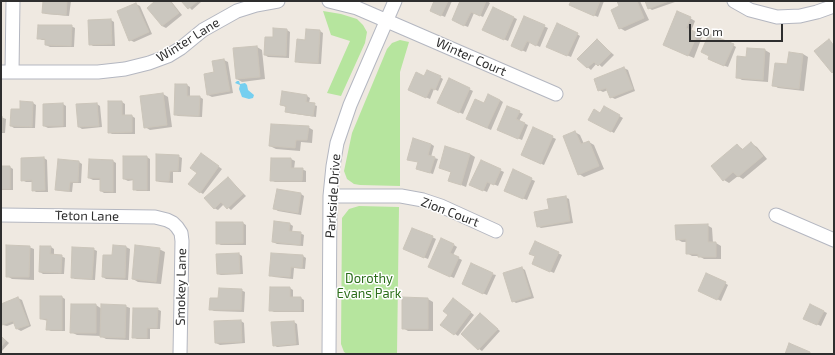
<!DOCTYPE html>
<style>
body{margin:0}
#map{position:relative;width:835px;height:355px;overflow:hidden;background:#efe9e1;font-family:"Exo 2",sans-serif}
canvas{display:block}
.frame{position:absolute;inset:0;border:2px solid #2e2e2e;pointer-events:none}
.scale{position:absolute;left:689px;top:24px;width:94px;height:18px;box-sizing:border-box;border:2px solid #2e2e2e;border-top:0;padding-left:5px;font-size:12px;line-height:14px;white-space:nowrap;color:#2e2e2e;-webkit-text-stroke:3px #fff;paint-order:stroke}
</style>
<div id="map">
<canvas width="835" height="355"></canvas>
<div class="frame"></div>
<div class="scale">50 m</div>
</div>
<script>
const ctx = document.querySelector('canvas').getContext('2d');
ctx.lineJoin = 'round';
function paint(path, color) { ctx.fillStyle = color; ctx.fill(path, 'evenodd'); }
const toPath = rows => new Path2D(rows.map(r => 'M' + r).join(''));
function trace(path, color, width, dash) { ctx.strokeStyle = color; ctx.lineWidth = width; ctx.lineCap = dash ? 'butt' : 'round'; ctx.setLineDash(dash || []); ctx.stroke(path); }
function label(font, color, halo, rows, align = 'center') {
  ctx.font = font + ' "Exo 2",sans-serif'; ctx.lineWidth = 3; ctx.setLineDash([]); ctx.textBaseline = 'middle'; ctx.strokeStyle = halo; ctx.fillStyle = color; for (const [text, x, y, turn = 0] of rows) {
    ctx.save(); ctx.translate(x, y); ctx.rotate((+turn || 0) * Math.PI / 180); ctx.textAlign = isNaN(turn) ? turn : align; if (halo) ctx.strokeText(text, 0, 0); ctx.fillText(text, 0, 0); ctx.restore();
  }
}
paint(toPath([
 [323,11,341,14,357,19,363,25,367,32,365,43,341,96,327,93,350,41,331,35],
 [400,40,409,42,400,72,400,186,360,185,354,184,347,179,344,171,352,133,387,49,392,43],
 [359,206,399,207,397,354,347,354,344,352,341,344,342,218,349,209]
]), '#b6e59e');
paint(toPath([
 [237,81,239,81,240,84,245,83,247,85,248,90,254,95,253,98,249,99,242,97,239,89,240,85,235,83]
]), '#75cff0');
paint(toPath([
 [44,1,71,1,69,16,46,14,43,12],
 [157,1,171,1,182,15,166,28,162,26],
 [183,1,200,1,201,2,192,10],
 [435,1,452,1,445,17,434,12],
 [461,1,487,1,490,3,483,17,474,13,468,27,456,22],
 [572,1,604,1,598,17,574,6],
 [618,1,640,1,649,20,625,31,620,28,620,7],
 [646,1,674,1,675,2,652,10,649,8],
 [136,4,140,6,152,34,134,42,130,40],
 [493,8,517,19,508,41,487,32],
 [524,17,548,28,540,47,530,42,526,52,515,47],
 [690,18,695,21,691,31,702,37,694,58,670,48],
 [111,20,114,22,115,46,93,46,90,44],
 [71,26,75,28,74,47,50,47,46,45,46,40,42,40,38,38],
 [274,29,287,30,290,32,289,58,268,57,265,55,274,38],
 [320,31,323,33,321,64,300,63,296,61,306,41],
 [577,34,580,36,571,57,551,48],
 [597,40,614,55,602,67,597,63,591,70,578,59],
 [733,45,736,47,728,67,712,61],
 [257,47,262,50,265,79,242,82,237,79],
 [748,49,765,50,770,53,768,82,742,80,737,77,747,58],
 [803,54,808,57,804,91,778,88,773,85,788,65],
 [224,60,228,62,233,93,212,97,208,95,215,73],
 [624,68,628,70,635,91,615,99,611,97,608,90,603,92,599,90],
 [425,77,440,77,443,79,438,91,434,89,430,99,412,91],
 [449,79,473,91,463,114,442,104],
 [176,85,187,85,190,87,190,97,200,97,203,99,202,117,178,116,175,114],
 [163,94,168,97,172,127,150,130,145,127],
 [307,96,310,98,309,103,317,106,316,117,289,113,286,111,286,107,281,105],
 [500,100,503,102,491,130,471,121,485,105],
 [122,102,125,104,125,116,132,116,135,118,135,134,112,134,109,132],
 [33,103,36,105,35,128,14,128,11,126,21,110],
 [63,104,66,106,66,127,48,128,44,126],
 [97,104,100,106,102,127,82,129,79,127,77,105],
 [604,107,623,118,614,133,590,119,600,114],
 [519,112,523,114,519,121,528,125,522,140,501,131],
 [1,117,6,119,5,133,1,133],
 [308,127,313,130,312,143,301,142,300,151,276,149,270,146],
 [575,132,580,135,584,144,589,142,594,145,604,169,584,177,579,174],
 [552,137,556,139,544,165,525,157],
 [431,144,434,146,431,157,438,159,433,174,420,170],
 [752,144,757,147,767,159,743,179,738,176,729,183,724,180,737,145,744,150],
 [446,147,470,154,475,157,466,187,449,180,452,172,440,167],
 [178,156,182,158,181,172,173,172,173,183,160,182,157,181],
 [204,156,222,169,203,194,200,192,198,172],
 [147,157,150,159,150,191,137,191,134,189,134,180,128,181,124,179],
 [44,158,47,160,48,192,36,192,33,190,33,182,26,182,22,180],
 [272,159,291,159,295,161,294,169,302,169,306,171,306,182,275,182,271,180],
 [59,160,79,162,82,164,81,183,73,183,72,192,60,191,56,190],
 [90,160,113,161,116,163,116,193,104,193,101,191,101,180,93,180,89,178],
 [481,161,504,172,498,186,491,183,487,192,474,186],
 [1,167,10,167,13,169,13,190,1,190],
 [514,171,535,181,527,200,508,192],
 [228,178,246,196,231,210,224,204,218,210,214,208],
 [278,190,301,194,304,196,301,215,278,211,275,209],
 [565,197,569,199,573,223,541,228,537,226,550,210],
 [243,223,246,225,246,245,221,245,217,243],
 [290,224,293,226,292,232,300,233,304,235,303,246,277,244,273,242],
 [707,225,712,228,713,243,716,243,721,246,721,259,704,259,699,256,692,256,687,253,687,242,682,242,677,239],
 [432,237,436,239,428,259,408,251],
 [536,243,562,255,554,273,536,265],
 [454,245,457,247,453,255,462,260,454,278,433,269],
 [114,246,126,247,130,249,128,280,106,279,103,277,113,256],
 [29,247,34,249,34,280,12,279,7,276],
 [51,247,54,249,54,256,61,256,65,258,64,274,43,274,40,272],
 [93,249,97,251,95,280,75,279,72,277],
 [159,249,165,252,161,284,138,282,133,279],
 [239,254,242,256,243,274,221,275,218,274],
 [303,256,306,258,305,269,294,268,293,279,274,277,270,275],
 [522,268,525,270,534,298,516,303,513,301],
 [492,274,496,275,487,295,466,286],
 [725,283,728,285,721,301,703,292],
 [290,288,293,290,293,298,301,298,304,300,304,312,274,312,270,310],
 [241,290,245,292,244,312,214,311,210,309,219,299],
 [41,297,62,297,65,299,65,331,51,331,47,329,48,321,41,319],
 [18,298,22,300,31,326,21,331,17,329,15,323,7,326,3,325,1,319,1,305],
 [428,299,433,302,433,331,408,331,403,328],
 [456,301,474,315,458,336,455,334,449,315],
 [96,305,102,309,125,306,130,308,129,340,106,339,101,336,77,335,71,332],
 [157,309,161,311,160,329,150,329,150,339,137,339,133,337],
 [823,311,827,313,821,326,807,320],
 [481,314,500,331,482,351,479,349],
 [241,321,244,323,245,343,220,345,216,343],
 [294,322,297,324,299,345,277,347,274,345,272,323],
 [1,336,9,343,1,352]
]), '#0003');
const building = toPath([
 [43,1,67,1,66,15,42,13,43,1],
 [155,1,170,1,179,13,162,26,147,8,155,1],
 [181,1,198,1,188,9,181,1],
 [434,1,448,1,441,16,430,11,434,1],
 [460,1,486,1,480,16,471,12,464,26,452,20,460,1],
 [571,1,600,1,594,16,569,5,571,1],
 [617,1,637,1,644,18,619,29,611,10,619,6,617,1],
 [645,1,669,1,648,9,645,1],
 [136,3,149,32,129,41,117,11,136,3],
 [493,7,514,17,504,40,482,30,493,7],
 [677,11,691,17,686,28,698,33,688,56,663,45,677,11],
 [524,16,545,25,536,46,527,41,522,51,511,46,524,16],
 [111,19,112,44,89,45,88,20,111,19],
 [557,23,578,33,567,56,546,47,557,23],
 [38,25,72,25,71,46,45,45,45,39,37,39,38,25],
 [273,28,287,29,286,56,264,55,265,37,273,37,273,28],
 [306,29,320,30,318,63,295,62,297,39,305,40,306,29],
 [709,34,734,44,724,66,708,59,709,56,701,52,709,34],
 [597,39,611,53,598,66,594,62,587,68,577,59,597,39],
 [829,39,834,46,834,71,832,73,814,51,829,39],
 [257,46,260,77,236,79,233,48,257,46],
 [747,48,765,49,763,80,736,78,737,56,746,57,747,48],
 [789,52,803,54,799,89,772,86,775,63,787,64,789,52],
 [224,59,230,91,207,95,204,74,214,72,212,61,224,59],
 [624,67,633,89,610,98,606,88,598,91,594,79,624,67],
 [427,70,441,76,435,90,431,88,426,98,408,90,416,72,424,76,427,70],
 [449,78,470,88,459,113,437,103,449,78],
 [175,84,187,84,187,96,200,96,199,116,174,115,175,84],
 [282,91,307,95,306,102,315,103,313,116,285,112,286,106,280,105,282,91],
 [163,93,167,125,144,128,140,96,163,93],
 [488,94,500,100,487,128,466,119,475,99,484,103,488,94],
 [20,101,33,102,32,127,10,126,11,109,20,109,20,101],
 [108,101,122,101,122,115,132,115,132,132,108,133,108,101],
 [63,103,63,126,43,126,43,104,63,103],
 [97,103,99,126,78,127,76,104,97,103],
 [507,106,520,111,516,119,525,123,518,139,497,130,507,106],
 [604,106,620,115,611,132,588,120,594,109,600,113,604,106],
 [1,116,2,116,2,132,1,132,1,116],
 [271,124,309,126,307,140,296,140,295,148,269,146,271,124],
 [533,127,553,136,541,164,521,155,533,127],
 [575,131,581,144,589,141,599,166,578,175,563,136,575,131],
 [413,138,431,144,428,155,435,157,430,173,416,169,418,162,407,160,413,138],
 [751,142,763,156,738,177,733,172,723,181,711,166,737,144,742,150,751,142],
 [445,146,470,154,461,185,448,181,451,172,439,168,445,146],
 [201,153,219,166,200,193,188,184,197,173,190,168,201,153],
 [156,154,179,155,178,171,170,171,169,181,156,181,156,154],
 [123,156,147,156,147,190,133,190,133,179,123,179,123,156],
 [44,157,45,190,32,191,32,180,21,181,21,158,44,157],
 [271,158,291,158,291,168,303,168,302,181,270,181,271,158],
 [58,159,79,161,78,182,70,182,69,191,55,190,58,159],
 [89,159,113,160,113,192,100,191,100,178,88,178,89,159],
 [481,160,501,169,494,185,487,182,483,191,469,185,481,160],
 [1,166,10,166,10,189,1,189,1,166],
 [513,169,532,178,523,199,504,191,513,169],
 [228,177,243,194,227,209,221,202,214,209,204,198,228,177],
 [277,189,301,193,298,213,273,209,277,189],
 [566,196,570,221,537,227,534,212,549,209,547,199,566,196],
 [274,221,290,223,289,231,301,232,300,245,272,242,274,221],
 [216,222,243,222,243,243,216,244,216,222],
 [708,224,708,242,716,242,716,257,698,257,698,254,686,254,686,239,676,240,675,225,708,224],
 [412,228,433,236,424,258,403,249,412,228],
 [441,238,454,244,450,253,459,257,450,277,428,267,441,238],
 [535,241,559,252,550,272,532,264,535,256,529,254,535,241],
 [6,245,30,246,29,277,6,277,6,245],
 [113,245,126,246,125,278,102,277,103,255,112,255,113,245],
 [135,245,160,248,156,282,132,279,135,245],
 [40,246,51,246,50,254,62,255,61,273,39,272,40,246],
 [72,247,94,248,92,279,71,278,72,247],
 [239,253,240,273,217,274,216,254,239,253],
 [271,253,303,255,302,268,291,267,290,277,269,276,271,253],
 [471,263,493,273,483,294,462,284,471,263],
 [522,267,531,296,512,302,503,273,522,267],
 [706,273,726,282,717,300,698,291,706,273],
 [270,287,290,287,290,297,301,297,301,311,269,311,270,287],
 [219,288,242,289,241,310,209,310,210,298,218,298,219,288],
 [40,296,62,296,62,330,46,330,47,319,40,319,40,296],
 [18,297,29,325,16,329,13,321,2,325,1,321,1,304,18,297],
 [402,297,428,298,428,329,402,329,402,297],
 [453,298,471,312,454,335,440,325,448,315,443,311,453,298],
 [71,304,96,304,96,333,70,333,71,304],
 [101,304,126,305,125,338,100,337,101,304],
 [810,304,824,311,817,325,803,319,810,304],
 [133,308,158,308,157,328,147,328,147,338,132,338,133,308],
 [480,313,498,329,478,350,461,334,480,313],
 [241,320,242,342,215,343,214,321,241,320],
 [294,321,296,344,273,346,271,322,294,321],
 [1,336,6,341,1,347,1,336],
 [789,343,810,352,810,354,785,354,789,343]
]);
paint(building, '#cbc7bf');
trace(building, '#cbc5ba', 1);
const minor = toPath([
 [329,1,357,8,556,94],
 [734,1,750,10,777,17,800,16,817,12,834,6],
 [1,72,98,72,125,69,149,63,168,56,181,48,203,30,237,11,256,5,278,1],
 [12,72,13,1],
 [330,196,401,196,423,200,441,206,496,231],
 [1,215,155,217,167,220,173,223,177,227,181,233,182,241,180,354],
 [776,215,834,240],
 [329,354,330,196,333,166,337,143,350,105,395,1]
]);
trace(minor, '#b4b7c1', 15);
trace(minor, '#fff', 13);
label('13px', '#2e2e2e', '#fff', [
 ["Winter Lane",188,40,-32],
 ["Winter Court",471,57,24],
 ["Parkside Drive",333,196,-86],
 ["Zion Court",450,212,21],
 ["Teton Lane",87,216,1],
 ["Smokey Lane",181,287,-89]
]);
label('13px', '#2c6e1b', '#fff', [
 ["Dorothy",369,279],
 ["Evans Park",369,294]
]);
</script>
